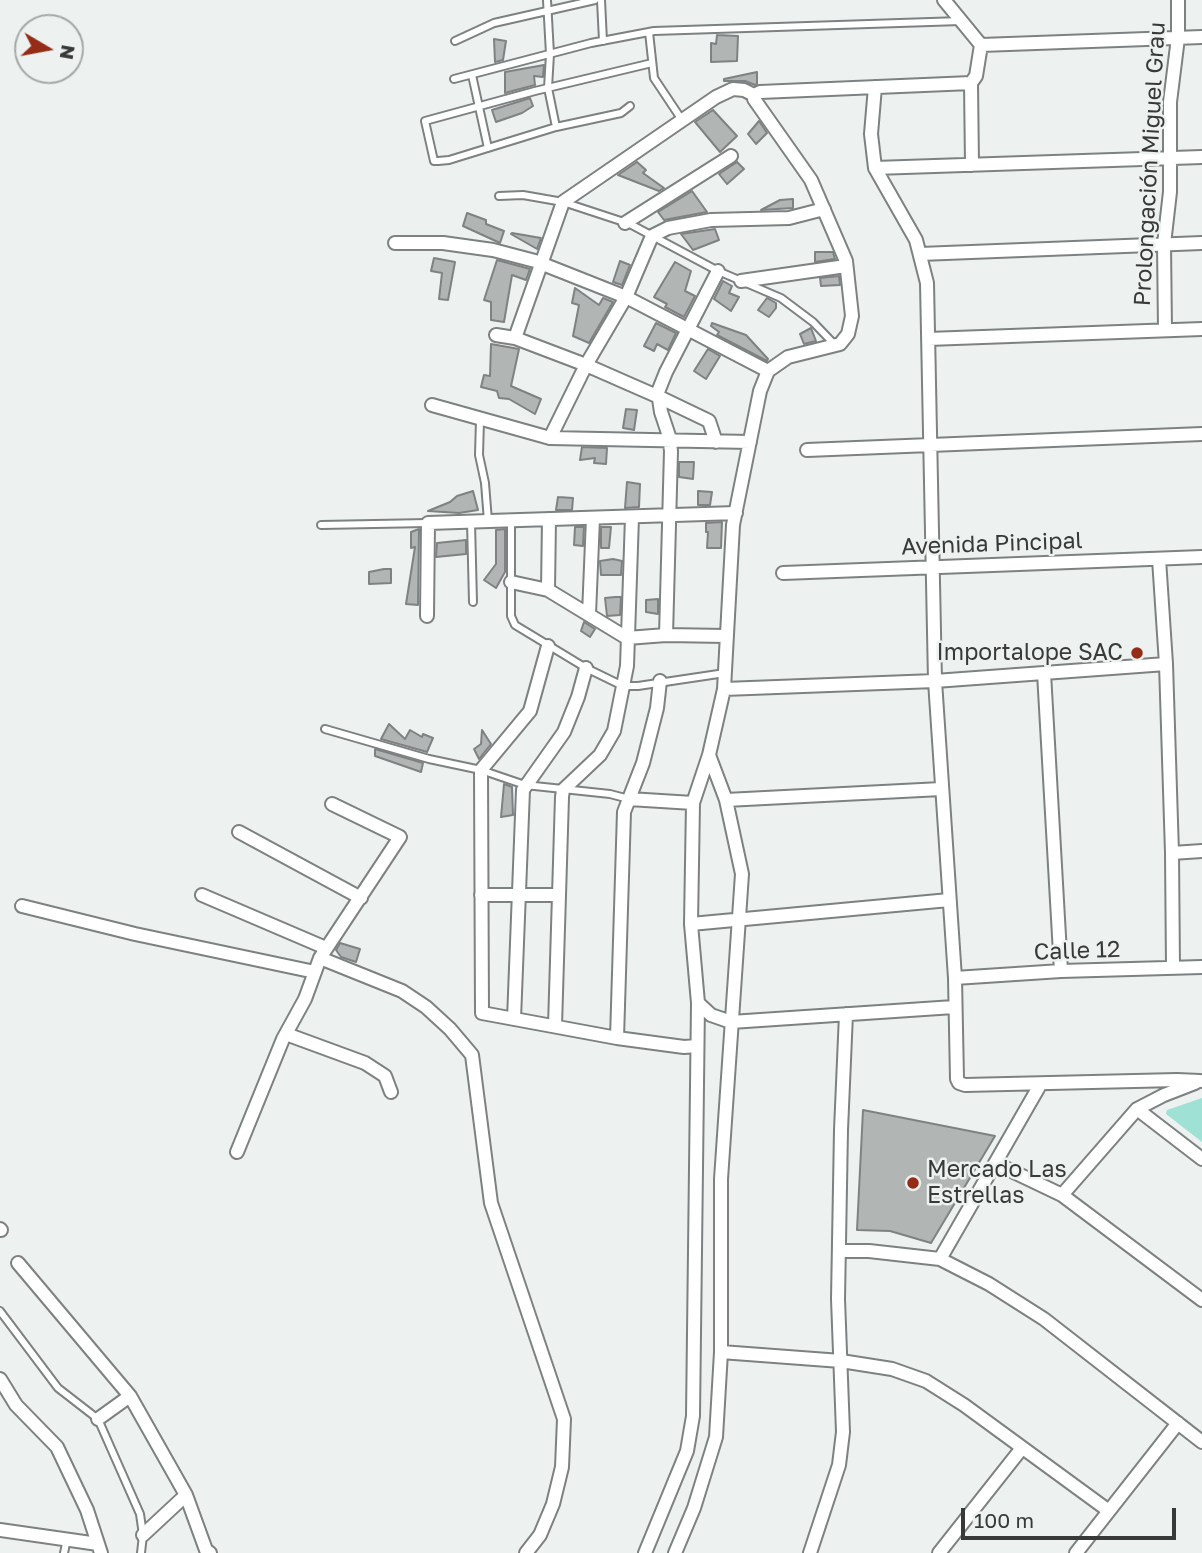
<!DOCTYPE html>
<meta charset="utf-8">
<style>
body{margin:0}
#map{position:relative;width:1202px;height:1553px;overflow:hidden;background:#edf1f0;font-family:"Golos Text",sans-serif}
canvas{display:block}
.north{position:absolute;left:14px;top:14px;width:70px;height:70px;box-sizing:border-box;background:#edf1f0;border:2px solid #a5a8a7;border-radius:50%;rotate:100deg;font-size:19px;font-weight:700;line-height:28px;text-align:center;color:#383a39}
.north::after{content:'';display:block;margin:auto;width:24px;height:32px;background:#952c17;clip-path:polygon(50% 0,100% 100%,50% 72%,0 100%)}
.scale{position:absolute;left:961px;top:1508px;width:215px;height:32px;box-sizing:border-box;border:4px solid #383a39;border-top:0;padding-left:9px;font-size:21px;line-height:24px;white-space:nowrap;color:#383a39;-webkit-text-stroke:5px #edf1f0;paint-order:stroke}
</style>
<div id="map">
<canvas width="1202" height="1553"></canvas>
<div class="north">N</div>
<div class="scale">100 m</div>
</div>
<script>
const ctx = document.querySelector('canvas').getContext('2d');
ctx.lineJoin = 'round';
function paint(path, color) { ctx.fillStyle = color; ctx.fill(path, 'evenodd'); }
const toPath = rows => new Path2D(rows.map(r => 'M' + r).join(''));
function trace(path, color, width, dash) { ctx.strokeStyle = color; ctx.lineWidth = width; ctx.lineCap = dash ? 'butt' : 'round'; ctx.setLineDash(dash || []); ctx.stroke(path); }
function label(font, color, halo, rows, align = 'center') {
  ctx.font = font + ' "Golos Text",sans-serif'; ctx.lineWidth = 5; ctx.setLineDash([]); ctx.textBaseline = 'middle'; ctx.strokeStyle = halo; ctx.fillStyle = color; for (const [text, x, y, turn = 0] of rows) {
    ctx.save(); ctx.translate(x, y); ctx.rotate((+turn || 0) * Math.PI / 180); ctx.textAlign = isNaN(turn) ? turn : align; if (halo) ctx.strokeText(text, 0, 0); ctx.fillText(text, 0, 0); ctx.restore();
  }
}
paint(toPath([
 [1202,1098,1202,1142,1166,1114,1167,1110]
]), '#a0e1d6');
const building = toPath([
 [717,35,738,36,737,61,711,62,711,43,716,44,717,35],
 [494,39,506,41,503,60,495,62,494,39],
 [544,65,543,77,534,76,535,85,505,93,505,72,544,65],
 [757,72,757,84,755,85,745,81,724,81,724,79,757,72],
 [530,98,533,106,522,113,496,122,492,110,530,98],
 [713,110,737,136,720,152,695,122,713,110],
 [759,121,767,133,756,144,748,134,759,121],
 [637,162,646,170,643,173,664,188,659,191,618,175,637,162],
 [737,162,744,169,727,184,719,174,737,162],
 [692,191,707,212,664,220,658,212,692,191],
 [793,199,793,208,761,210,780,200,793,199],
 [467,213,486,220,486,224,504,231,500,243,463,226,467,213],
 [715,229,719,240,693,250,681,234,715,229],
 [512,233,541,238,537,249,511,234,512,233],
 [815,252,833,252,835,259,815,262,815,252],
 [434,258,455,262,448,300,439,299,442,273,431,271,434,258],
 [497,260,530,269,526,280,512,275,504,322,491,320,491,302,484,300,497,260],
 [620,261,630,265,622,285,613,282,620,261],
 [675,262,691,271,685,291,695,296,684,317,665,307,667,304,654,297,675,262],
 [839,276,840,285,821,286,820,278,839,276],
 [723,281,732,286,729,293,739,297,731,311,714,299,723,281],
 [575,288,599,305,603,298,613,302,589,343,573,336,579,305,572,303,575,288],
 [767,298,776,303,776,308,769,317,758,310,767,298],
 [656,323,676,333,668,350,657,344,654,351,644,346,656,323],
 [712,323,746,335,768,359,767,361,717,335,719,332,711,326,712,323],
 [811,328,816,341,804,344,800,334,811,328],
 [491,344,519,349,511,386,541,399,535,414,509,399,499,398,497,391,481,387,484,375,490,376,491,344],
 [708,349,720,356,706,379,694,371,708,349],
 [626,409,637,410,634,430,623,428,626,409],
 [582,447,607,448,606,464,594,463,595,458,580,460,582,447],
 [679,462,694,462,693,479,679,477,679,462],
 [627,482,640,484,639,507,625,508,627,482],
 [473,491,478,510,459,513,428,511,450,502,457,496,473,491],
 [698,491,712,492,710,505,698,505,698,491],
 [558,497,573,498,572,510,556,510,558,497],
 [722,522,721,548,707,548,708,532,706,532,706,523,722,522],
 [575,527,584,527,583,546,574,545,575,527],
 [601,527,611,527,609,548,601,548,601,527],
 [419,529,418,605,406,604,415,547,411,548,411,532,419,529],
 [505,529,505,572,496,588,484,580,496,564,496,530,505,529],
 [466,540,466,554,436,557,437,543,466,540],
 [613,559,622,561,621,575,601,575,600,561,613,559],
 [384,569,391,569,391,583,369,584,369,572,384,569],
 [615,597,621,597,620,615,607,616,605,598,615,597],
 [658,599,658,614,646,612,646,600,658,599],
 [584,622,595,629,590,637,581,631,584,622],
 [389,724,405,739,410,730,422,737,423,734,433,738,427,752,381,739,389,724],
 [482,730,491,744,479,759,474,749,481,744,482,730],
 [375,749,423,763,421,772,375,756,375,749],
 [504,784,512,787,513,815,501,817,504,784],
 [340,943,360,949,356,962,341,957,336,950,340,943],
 [863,1110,995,1136,931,1243,890,1231,857,1230,863,1110]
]);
paint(building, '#b1b5b4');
trace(building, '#7f8282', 2);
const service = toPath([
 [547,0,550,54,548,88,556,127],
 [601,0,603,41],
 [649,32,654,78,682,120],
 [455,41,494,23,595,0],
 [472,75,488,148],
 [454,79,591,43,654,31,961,21],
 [630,106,621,113,556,127,449,160,438,161,434,161,425,121,535,91,652,63],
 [499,196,523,195,563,202,630,224,718,271,781,298,813,322,834,344],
 [480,420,479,455,485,483,488,521],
 [511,521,511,616,515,625,586,668,623,686,638,686,725,673],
 [471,522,473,602],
 [321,525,428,523],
 [325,729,429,759,481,770,525,785,610,794,629,799],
 [0,1311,58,1388,98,1419,140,1514,143,1535,141,1553],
 [64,1553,67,1539]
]);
const minor = toPath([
 [981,45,1202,37],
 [971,83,972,165],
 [875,87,871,134,875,168,916,240,927,283,935,681,955,978,957,1079,959,1083,965,1085,1177,1080,1200,1081],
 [875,168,1202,157],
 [625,223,731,156],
 [395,243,443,243,493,250,535,261,626,297,768,371],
 [920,254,1202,243],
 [718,271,666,372,658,392,661,412,669,436,671,451,666,635,726,636],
 [741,281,846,266],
 [1165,330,1164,244,1170,192,1170,102,1178,38,1178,0],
 [496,335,515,338,586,365,659,397,709,421,716,442],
 [515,338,563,202,716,97,733,89,744,90,754,95,760,92,971,83,976,76,981,45,944,0],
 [928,339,1202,329],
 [432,405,550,438,750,442],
 [550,438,586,365,626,297,652,236,668,228,711,220,789,218,824,209],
 [807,450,1202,434],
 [1159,559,1166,664,1172,853],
 [783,573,1202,557],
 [511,582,548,590,627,638,666,635],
 [548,590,549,519],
 [589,614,593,518],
 [427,616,428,523,736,513],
 [548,646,530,711,481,770,482,1013,617,1038],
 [1044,673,1061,971],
 [724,689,935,681,1166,664],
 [709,755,726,800,941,789],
 [629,799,643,763,657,708,660,681],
 [693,803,629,799,624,812,617,1038,684,1047,697,1046],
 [239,832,361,898],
 [202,895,326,948],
 [481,895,559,895],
 [22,906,135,934,315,972],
 [691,924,949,900],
 [320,958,402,991,426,1007,450,1029,472,1055,491,1203,564,1419,562,1467,553,1504,540,1535,526,1553],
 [1173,968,1172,853,1202,851],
 [955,978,1061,971,1202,967],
 [698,1003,691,924,693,803,709,755,724,689,733,525,760,391,768,371,788,357,840,344,848,334,852,316,846,261,811,180,754,99,754,95],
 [514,1019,523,790,564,732,578,697,586,668],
 [555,1026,562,797,563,790,600,755,614,731,627,666,632,517],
 [286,1034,365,1063,385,1076,391,1092],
 [1137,1109,1202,1159],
 [237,1152,283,1039,305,999,320,958,400,837,332,804],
 [995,1163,1062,1195,1202,1300],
 [1062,1195,1137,1109,1164,1095,1195,1083],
 [0,1229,1,1230],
 [839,1251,869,1251,940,1259,989,1284,1044,1319,1202,1442],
 [940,1259,1040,1085],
 [18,1263,130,1396,186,1495,206,1550,210,1553],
 [721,1352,841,1361,892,1369,926,1381,964,1405,1109,1511],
 [0,1379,16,1405,57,1447,87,1510,101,1553],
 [98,1419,130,1396],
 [0,1530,98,1544],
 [143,1535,186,1495],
 [645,1553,687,1451,693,1416,698,1003,711,1015,731,1022,954,1007],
 [675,1553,694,1508,716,1437,721,1352,721,1179,742,874,726,800],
 [810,1553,839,1465,843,1432,838,1299,841,1130,846,1014],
 [939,1553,1022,1448],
 [1076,1553,1178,1423]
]);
trace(service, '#7e8181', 10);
trace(minor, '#7e8181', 16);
trace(service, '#fff', 6);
trace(minor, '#fff', 12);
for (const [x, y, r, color] of [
 [1137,653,7,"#952c17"],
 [913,1183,7,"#952c17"]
]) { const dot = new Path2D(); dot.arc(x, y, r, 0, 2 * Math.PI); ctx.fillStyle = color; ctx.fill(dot); trace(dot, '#edf1f0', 2.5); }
label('23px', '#383a39', '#edf1f0', [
 ["Prolongación Miguel Grau",1150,164,-87],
 ["Avenida Pincipal",992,544,-2],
 ["Calle 12",1077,951,-2]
]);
label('23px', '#383a39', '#edf1f0', [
 ["Importalope SAC",1123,653],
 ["Mercado Las",927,1170,"left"],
 ["Estrellas",927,1196,"left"]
], 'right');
</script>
